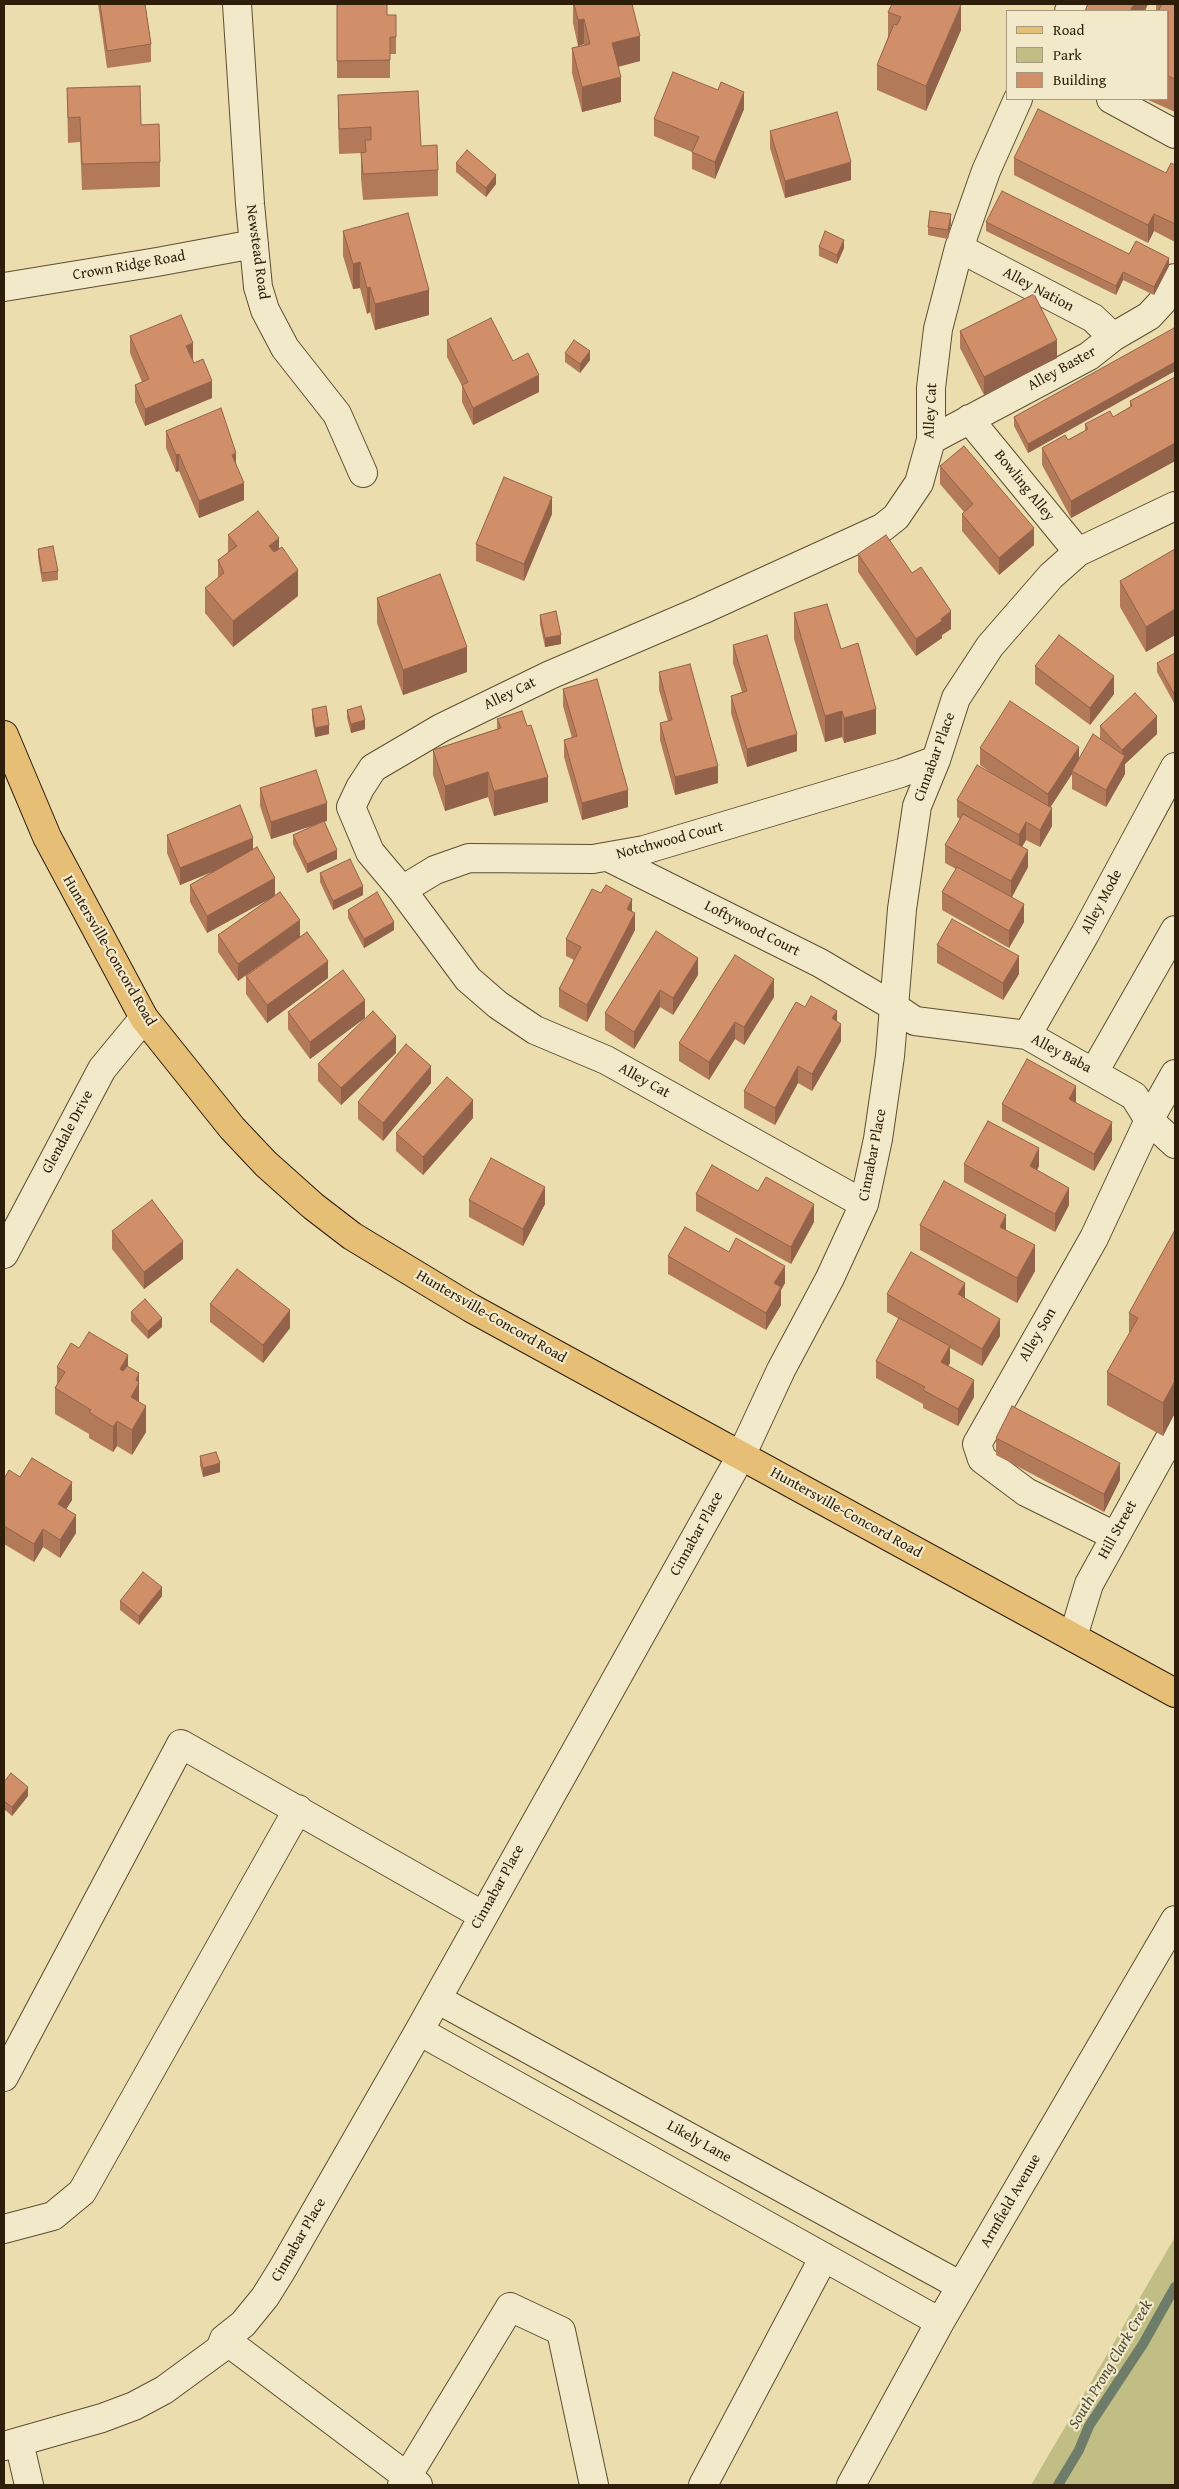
<!DOCTYPE html>
<style>
body{margin:0}
#map{position:relative;width:1179px;height:2489px;overflow:hidden;background:#ebddad;font-family:"Gentium Book Plus",serif}
canvas{display:block}
.frame{position:absolute;inset:0;border:5px solid #2e1e09;pointer-events:none}
.legend{position:absolute;left:1006px;top:10px;width:162px;height:90px;box-sizing:border-box;background:#f2e9ca;border:1px solid #a4987d;margin:0;padding:6px 9px;list-style:none;font-size:15px;color:#2e1e09}
.legend li{display:flex;align-items:center;gap:10px;height:25px}
.legend b{width:25px;border:1px solid #a4987d}
</style>
<div id="map">
<canvas width="1179" height="2489"></canvas>
<div class="frame"></div>
<ul class="legend">
<li><b style="height:6px;background:#e6be76"></b>Road</li>
<li><b style="height:14px;background:#c0be84"></b>Park</li>
<li><b style="height:14px;background:#d08e69"></b>Building</li>
</ul>
</div>
<script>
const ctx = document.querySelector('canvas').getContext('2d');
ctx.lineJoin = 'round';
function paint(path, color) { ctx.fillStyle = color; ctx.fill(path, 'evenodd'); }
const toPath = rows => new Path2D(rows.map(r => 'M' + r).join(''));
function trace(path, color, width, dash) { ctx.strokeStyle = color; ctx.lineWidth = width; ctx.lineCap = dash ? 'butt' : 'round'; ctx.setLineDash(dash || []); ctx.stroke(path); }
function label(font, color, halo, rows, align = 'center') {
  ctx.font = font + ' "Gentium Book Plus",serif'; ctx.lineWidth = 4.5; ctx.setLineDash([]); ctx.textBaseline = 'middle'; ctx.strokeStyle = halo; ctx.fillStyle = color; for (const [text, x, y, turn = 0] of rows) {
    ctx.save(); ctx.translate(x, y); ctx.rotate((+turn || 0) * Math.PI / 180); ctx.textAlign = isNaN(turn) ? turn : align; if (halo) ctx.strokeText(text, 0, 0); ctx.fillText(text, 0, 0); ctx.restore();
  }
}
paint(toPath([
 [1175,2237,1175,2485,1031,2485,1061,2434]
]), '#c0be84');
trace(toPath([
 [1058,2485,1079,2450,1089,2426,1143,2344,1175,2287]
]), '#6e7d69', 10);
const minor = toPath([
 [237,4,250,204,258,287,265,310,285,348,337,414,363,473],
 [1069,11,1073,4],
 [1111,99,1175,134],
 [959,248,1093,318,1113,337],
 [4,287,157,262,254,244],
 [969,419,1078,552],
 [931,440,1089,356,1113,337,1149,316,1162,302,1175,278],
 [608,857,820,963,893,1006,915,1021,1027,1035,1134,1096,1149,1120,1175,1144],
 [402,890,435,870,469,858,593,859,644,850,901,773,936,760],
 [1027,1035,1085,934,1175,767],
 [1094,1072,1175,930],
 [864,1204,606,1060,535,1030,498,1005,468,979,402,890,370,852,351,807,360,788,373,768,441,728,550,675,702,610,882,528,896,517,919,483,931,440,931,388,938,329,959,248,986,171,1018,99],
 [4,1254,102,1069,144,1018],
 [1115,1536,1026,1492,982,1459,977,1444,1094,1238,1149,1120,1175,1074],
 [1073,1637,1089,1584,1175,1429],
 [437,1999,961,2286],
 [419,2031,940,2322],
 [4,2077,181,1744,482,1915],
 [4,2229,53,2216,82,2192,298,1809],
 [224,2339,418,2485],
 [19,2442,29,2485],
 [4,2446,102,2418,134,2406,164,2390,220,2349,224,2339,243,2324,265,2297,283,2268,419,2031,741,1456,781,1370,830,1278,864,1204,878,1139,890,1056,902,909,917,806,936,760,956,698,990,646,1051,576,1078,552,1175,506],
 [402,2485,510,2307,561,2331,594,2485],
 [703,2485,824,2257],
 [851,2485,940,2322,1175,1920]
]);
const major = toPath([
 [4,735,47,837,144,1018,232,1128,266,1164,313,1206,352,1236,471,1308,1175,1693]
]);
trace(minor, '#5d4e32', 30);
trace(major, '#2e1e09', 30);
trace(minor, '#f2e9ca', 28);
trace(major, '#e6be76', 28);
paint(toPath([
 [98,4,145,4,151,44,151,62,107,68],
 [337,4,387,15,396,15,396,54,390,54,390,78,337,78],
 [573,4,632,4,640,61,618,67,621,102,582,112,572,73,572,48,584,45,584,44,578,46,573,23],
 [1156,4,1175,4,1175,112,1146,99,1168,99,1168,11,1156,11],
 [888,12,961,30,926,111,877,90,877,65,888,37],
 [67,88,141,125,160,162,160,187,82,190,80,142,68,143],
 [338,95,421,146,438,170,438,196,363,200,361,178,361,153,339,154,338,120],
 [744,109,715,179,692,169,692,152,654,136,654,119],
 [770,131,851,180,785,198,770,148],
 [1014,158,1166,173,1175,165,1175,242,1154,231,1148,243,1014,175],
 [456,163,496,184,486,197,456,172],
 [986,222,1129,254,1169,266,1154,295,1123,280,1116,295,986,231],
 [951,223,948,239,928,235,928,227],
 [343,231,429,315,375,330,370,312,367,314,360,288,353,289,343,256],
 [819,247,844,248,837,264,819,256],
 [960,331,1057,358,984,395,960,348],
 [1175,331,1175,371,1028,453,1014,426,1014,417],
 [130,336,193,360,192,360,212,398,145,426,135,402,135,385,142,382,130,353],
 [447,340,513,361,539,392,473,425,462,402,462,386,447,357],
 [565,353,590,360,580,373,565,362],
 [1175,377,1175,461,1071,518,1042,465,1042,448,1068,440,1085,431,1085,424,1113,417,1130,407,1130,401],
 [166,431,236,463,244,500,199,518,179,471,176,472,166,448],
 [940,466,1034,545,999,575,962,531,962,514,964,512,940,484],
 [552,514,524,581,476,561,476,544],
 [228,535,279,549,298,596,233,647,205,613,205,588,218,578,218,560,228,553],
 [38,549,58,571,58,580,42,582,38,557],
 [1175,549,1175,635,1146,652,1120,607,1120,581],
 [858,554,912,573,951,629,942,635,942,638,916,656,858,572],
 [377,598,467,672,403,695,377,623],
 [794,613,841,649,876,734,844,743,842,737,825,742,794,639],
 [540,615,561,644,545,647,540,624],
 [733,645,797,751,747,767,731,713,731,696,742,692,733,663],
 [1175,653,1175,702,1174,703,1157,672,1157,663],
 [1035,666,1114,694,1090,725,1035,684],
 [659,672,718,783,675,795,660,740,660,723,668,721,659,690],
 [563,689,628,807,582,820,564,757,564,740,572,738,563,706],
 [312,709,329,734,315,737,312,718],
 [347,710,365,729,351,733,347,718],
 [497,719,548,802,494,816,488,797,445,811,433,775,433,750,497,729],
 [1100,726,1157,734,1125,764,1125,774,1106,807,1072,789,1072,774,1050,807,1052,826,1040,847,1026,840,1022,847,1028,867,1011,897,1024,922,1009,948,942,910,942,892,956,869,945,863,945,845,960,819,957,817,957,800,997,777,980,765,980,748,1079,759,1100,739],
 [260,788,327,821,324,821,337,859,307,873,293,844,293,835,318,824,271,839,260,806],
 [167,835,253,849,275,895,238,981,218,952,218,935,272,897,207,933,190,902,190,885,212,872,180,885,167,853],
 [320,873,363,895,333,910,320,882],
 [348,910,394,930,364,948,348,918],
 [632,912,635,930,587,1022,559,1007,559,989,574,960,566,956,566,939],
 [937,945,1019,974,1003,1000,937,963],
 [698,975,673,1015,660,1007,634,1049,605,1030,605,1013],
 [246,976,328,978,267,1023,246,994],
 [774,997,744,1045,735,1039,709,1080,679,1061,679,1043],
 [288,1012,365,1018,310,1059,288,1029],
 [837,1021,841,1041,812,1091,798,1083,775,1125,744,1108,744,1091],
 [396,1053,341,1105,318,1081,318,1064],
 [431,1083,383,1141,358,1119,358,1102],
 [1076,1103,1112,1140,1094,1171,1002,1121,1002,1104],
 [473,1118,423,1175,396,1151,396,1133],
 [964,1164,1039,1166,1037,1170,1069,1205,1055,1232,964,1182],
 [758,1191,814,1222,791,1264,696,1211,696,1194],
 [469,1200,545,1204,523,1246,469,1217],
 [920,1225,1006,1230,1035,1271,1017,1303,920,1250],
 [1175,1230,1175,1413,1163,1436,1107,1405,1107,1372,1129,1335,1129,1313],
 [112,1231,183,1259,144,1289,112,1249],
 [668,1256,785,1283,781,1290,781,1305,766,1330,668,1274],
 [887,1294,965,1298,1000,1336,982,1366,950,1348,950,1363,948,1366,974,1397,958,1426,923,1408,923,1404,876,1378,876,1361,899,1319,887,1312],
 [210,1304,290,1328,263,1363,210,1322],
 [131,1312,162,1327,148,1339,131,1321],
 [79,1348,139,1373,139,1402,146,1432,132,1455,117,1446,113,1452,89,1438,89,1434,55,1414,55,1388,57,1384,57,1367],
 [996,1438,1120,1480,1104,1512,996,1455],
 [200,1456,220,1472,203,1477,200,1465],
 [20,1477,72,1500,66,1509,76,1533,60,1558,43,1547,34,1562,4,1544,4,1479],
 [162,1596,139,1625,120,1610,120,1601],
 [4,1782,28,1796,12,1816,4,1809]
]), '#b37a5a');
paint(toPath([
 [1134,4,1148,4,1145,11,1130,11],
 [961,5,961,30,926,111,926,86],
 [584,19,584,44,578,46,578,20],
 [640,36,640,61,612,68,612,43],
 [621,77,621,102,582,112,582,87],
 [744,92,744,109,715,179,715,162],
 [851,162,851,180,785,198,785,181],
 [496,175,496,184,486,197,486,188],
 [951,214,951,223,948,239,948,230],
 [1154,214,1154,231,1148,243,1148,225],
 [844,240,844,248,837,264,837,255],
 [1169,258,1169,266,1154,295,1154,287],
 [360,262,360,288,353,289,353,264],
 [1123,272,1123,280,1116,295,1116,286],
 [370,287,370,312,367,314,367,288],
 [429,290,429,315,375,330,375,304],
 [1057,340,1057,358,984,395,984,377],
 [193,343,193,360,186,363,186,346],
 [590,351,590,360,580,373,580,364],
 [1175,362,1175,371,1028,453,1028,444],
 [539,375,539,392,473,425,473,408],
 [212,381,212,398,145,426,145,409],
 [1175,443,1175,461,1071,518,1071,501],
 [236,453,236,470,232,455],
 [179,454,179,471,176,472,176,455],
 [244,483,244,500,199,518,199,501],
 [552,497,552,514,524,581,524,564],
 [1034,528,1034,545,999,575,999,558],
 [279,538,279,563,269,546],
 [298,570,298,596,233,647,233,621],
 [1175,609,1175,635,1146,652,1146,627],
 [951,611,951,629,942,635,942,638,916,656,916,639],
 [561,635,561,644,545,647,545,638],
 [467,647,467,672,403,695,403,670],
 [1114,676,1114,694,1090,725,1090,708],
 [1175,693,1175,702,1174,703,1174,694],
 [876,709,876,734,844,743,844,718],
 [842,711,842,737,825,742,825,716],
 [1157,716,1157,734,1125,764,1125,774,1106,807,1106,790,1122,761,1122,750],
 [365,720,365,729,351,733,351,724],
 [329,725,329,734,315,737,315,728],
 [797,734,797,751,747,767,747,749],
 [1079,747,1079,764,1072,771,1072,774,1048,811,1048,794],
 [718,766,718,783,675,795,675,777],
 [488,772,488,797,445,811,445,786],
 [548,777,548,802,494,816,494,791],
 [628,790,628,807,582,820,582,803],
 [327,803,327,821,271,839,271,822],
 [1052,808,1052,826,1040,847,1040,830],
 [1026,822,1026,840,1019,852,1019,835],
 [253,838,253,855,180,885,180,868],
 [337,850,337,859,307,873,307,864],
 [1028,850,1028,867,1011,899,1011,881],
 [275,878,275,896,207,933,207,916],
 [363,886,363,895,333,910,333,901],
 [632,899,632,916,627,909],
 [1024,904,1024,922,1009,948,1009,931],
 [635,913,635,930,587,1022,587,1005],
 [300,920,300,937,238,981,238,964],
 [394,922,394,930,364,948,364,939],
 [1019,956,1019,974,1003,1000,1003,983],
 [698,958,698,975,673,1015,673,998],
 [328,961,328,978,267,1023,267,1005],
 [774,979,774,997,744,1045,744,1027],
 [660,990,660,1007,634,1049,634,1032],
 [365,1000,365,1018,310,1059,310,1042],
 [837,1011,837,1029,832,1018],
 [735,1022,735,1039,709,1080,709,1062],
 [841,1024,841,1041,812,1091,812,1074],
 [396,1036,396,1053,341,1105,341,1088],
 [431,1066,431,1083,383,1141,383,1123],
 [798,1066,798,1083,775,1125,775,1108],
 [1076,1086,1076,1103,1069,1099],
 [473,1100,473,1118,423,1175,423,1157],
 [1112,1122,1112,1140,1094,1171,1094,1154],
 [1039,1148,1039,1166,1030,1183,1030,1166],
 [545,1187,545,1204,523,1246,523,1229],
 [1069,1188,1069,1205,1055,1232,1055,1214],
 [814,1204,814,1222,791,1264,791,1247],
 [1006,1215,1006,1240,1000,1227],
 [183,1241,183,1259,144,1289,144,1272],
 [1035,1245,1035,1271,1017,1303,1017,1278],
 [785,1266,785,1283,781,1290,781,1305,766,1330,766,1313,774,1283],
 [965,1283,965,1300,958,1294],
 [290,1310,290,1328,263,1363,263,1345],
 [162,1318,162,1327,148,1339,148,1331],
 [1000,1319,1000,1336,982,1366,982,1349],
 [950,1346,950,1363,941,1379,941,1362],
 [128,1355,128,1380,120,1369],
 [139,1373,139,1408,131,1397,136,1380],
 [974,1380,974,1397,958,1426,958,1409],
 [1175,1381,1175,1413,1163,1436,1163,1403],
 [146,1406,146,1432,132,1455,132,1430],
 [117,1421,117,1446,113,1452,113,1427],
 [220,1463,220,1472,203,1477,203,1468],
 [1120,1463,1120,1480,1104,1512,1104,1494],
 [72,1482,72,1500,58,1522,58,1504],
 [76,1515,76,1533,60,1558,60,1540],
 [43,1529,43,1547,34,1562,34,1544],
 [162,1587,162,1596,139,1625,139,1616],
 [28,1787,28,1796,12,1816,12,1807]
]), '#92634a');
const building = toPath([
 [100,4,145,4,151,44,107,51,100,4],
 [337,4,387,4,387,15,396,15,396,37,390,37,390,60,337,61,337,4],
 [574,4,632,4,640,36,612,43,621,77,582,87,572,48,590,44,584,19,578,20,574,4],
 [892,4,958,4,961,5,926,86,877,65,894,24,897,25,901,17,888,12,892,4],
 [1088,4,1134,4,1130,11,1085,11,1088,4],
 [1162,4,1175,4,1175,79,1168,76,1168,11,1158,11,1162,4],
 [673,72,718,90,721,82,744,92,715,162,692,152,699,137,654,119,673,72],
 [140,86,141,125,159,124,160,162,82,164,80,117,68,118,67,88,140,86],
 [418,91,421,146,437,145,438,170,363,174,361,153,366,152,365,140,371,140,371,127,339,129,338,95,418,91],
 [1038,109,1166,173,1171,163,1175,165,1175,224,1154,214,1148,225,1014,158,1038,109],
 [837,112,851,162,785,181,770,131,837,112],
 [467,150,496,175,486,188,456,163,467,150],
 [1002,191,1129,254,1136,241,1169,258,1154,287,1123,272,1116,286,986,222,1002,191],
 [930,211,951,214,948,230,928,227,930,211],
 [408,213,429,290,375,304,370,287,367,288,360,262,353,264,343,231,408,213],
 [825,231,844,240,837,255,819,247,825,231],
 [1034,294,1057,340,984,377,960,331,1034,294],
 [181,315,193,343,186,346,194,363,203,359,212,381,145,409,135,385,149,379,130,336,181,315],
 [491,318,513,361,528,353,539,375,473,408,462,385,468,382,447,340,491,318],
 [1174,328,1175,331,1175,362,1028,444,1014,417,1174,328],
 [574,340,590,351,580,364,565,353,574,340],
 [1175,377,1175,443,1071,501,1042,448,1065,435,1068,440,1088,429,1085,424,1110,411,1113,417,1132,406,1130,401,1175,377],
 [221,408,236,453,232,455,244,483,199,501,179,454,176,455,166,431,221,408],
 [964,446,1034,528,999,558,962,514,973,504,940,466,964,446],
 [504,477,552,497,524,564,476,544,504,477],
 [258,511,279,538,269,546,274,552,282,547,298,570,233,621,205,588,224,573,218,560,237,546,228,535,258,511],
 [886,535,912,573,921,567,951,611,941,619,942,621,916,639,858,554,886,535],
 [53,546,58,571,42,573,38,549,53,546],
 [1175,549,1175,609,1146,627,1120,581,1175,549],
 [440,574,467,647,403,670,377,598,440,574],
 [827,604,841,649,858,643,876,709,844,718,842,711,825,716,794,613,827,604],
 [556,611,561,635,545,638,540,615,556,611],
 [767,635,797,734,747,749,731,696,747,691,733,645,767,635],
 [1059,635,1114,676,1090,708,1035,666,1059,635],
 [1175,653,1175,693,1174,694,1157,663,1175,653],
 [690,664,718,766,675,777,660,723,672,720,659,672,690,664],
 [597,679,628,790,582,803,564,740,577,736,563,689,597,679],
 [1135,693,1157,716,1122,750,1100,726,1135,693],
 [1010,701,1079,747,1048,794,980,748,1010,701],
 [326,706,329,725,315,728,312,709,326,706],
 [361,706,365,720,351,724,347,710,361,706],
 [522,711,527,726,531,725,548,777,494,791,488,772,445,786,433,750,501,728,497,719,522,711],
 [1093,734,1125,756,1106,790,1072,771,1093,734],
 [977,765,1052,808,1040,830,1026,822,1019,835,957,800,977,765],
 [316,770,327,803,271,822,260,788,316,770],
 [240,805,253,838,180,868,167,835,240,805],
 [963,814,1028,850,1011,881,945,845,963,814],
 [324,821,337,850,307,864,293,835,324,821],
 [257,847,275,878,207,916,190,885,257,847],
 [350,859,363,886,333,901,320,873,350,859],
 [957,867,1024,904,1009,931,942,892,957,867],
 [606,885,632,899,627,909,635,913,587,1005,559,989,581,947,566,939,592,889,601,893,606,885],
 [280,892,300,920,238,964,218,935,280,892],
 [377,892,394,922,364,939,348,910,377,892],
 [952,919,1019,956,1003,983,937,945,952,919],
 [656,931,698,958,673,998,660,990,634,1032,605,1013,656,931],
 [307,932,328,961,267,1005,246,976,307,932],
 [735,955,774,979,744,1027,735,1022,709,1062,679,1043,735,955],
 [343,970,365,1000,310,1042,288,1012,343,970],
 [811,996,837,1011,832,1018,841,1024,812,1074,798,1066,775,1108,744,1091,796,1002,805,1007,811,996],
 [373,1011,396,1036,341,1088,318,1064,373,1011],
 [406,1044,431,1066,383,1123,358,1102,406,1044],
 [1027,1059,1076,1086,1069,1099,1112,1122,1094,1154,1002,1104,1027,1059],
 [447,1077,473,1100,423,1157,396,1133,447,1077],
 [988,1121,1039,1148,1030,1166,1069,1188,1055,1214,964,1164,988,1121],
 [491,1158,545,1187,523,1229,469,1200,491,1158],
 [712,1165,758,1191,766,1177,814,1204,791,1247,696,1194,712,1165],
 [944,1181,1006,1215,1000,1227,1035,1245,1017,1278,920,1225,944,1181],
 [152,1200,183,1241,144,1272,112,1231,152,1200],
 [685,1227,729,1252,736,1238,785,1266,774,1283,781,1287,766,1313,668,1256,685,1227],
 [1175,1230,1175,1381,1163,1403,1107,1372,1138,1318,1129,1313,1175,1230],
 [911,1252,965,1283,958,1294,1000,1319,982,1349,887,1294,911,1252],
 [237,1269,290,1310,263,1345,210,1304,237,1269],
 [145,1299,162,1318,148,1331,131,1312,145,1299],
 [899,1318,950,1346,941,1362,974,1380,958,1409,923,1390,925,1387,876,1361,899,1318],
 [89,1332,128,1355,120,1369,123,1371,127,1366,139,1373,136,1380,139,1383,131,1397,146,1406,132,1430,117,1421,113,1427,89,1412,91,1410,55,1388,65,1372,57,1367,71,1343,79,1348,89,1332],
 [1012,1406,1120,1463,1104,1494,996,1438,1012,1406],
 [216,1452,220,1463,203,1468,200,1456,216,1452],
 [32,1458,72,1482,58,1504,76,1515,60,1540,43,1529,34,1544,4,1526,4,1479,9,1470,20,1477,32,1458],
 [143,1572,162,1587,139,1616,120,1601,143,1572],
 [11,1773,28,1787,12,1807,4,1801,4,1782,11,1773]
]);
paint(building, '#d08e69');
trace(building, '#92634a', 1);
label('15px', '#2e1e09', '#f2e9ca', [
 ["Newstead Road",257,252,82],
 ["Crown Ridge Road",129,266,-10],
 ["Alley Nation",1038,290,28],
 ["Alley Baster",1062,369,-29],
 ["Alley Cat",931,411,-87],
 ["Bowling Alley",1024,486,51],
 ["Alley Cat",510,694,-26],
 ["Cinnabar Place",935,757,-70],
 ["Notchwood Court",670,841,-15],
 ["Alley Mode",1102,902,-62],
 ["Loftywood Court",752,929,27],
 ["Huntersville-Concord Road",109,951,60],
 ["Alley Baba",1061,1054,28],
 ["Alley Cat",644,1081,29],
 ["Glendale Drive",68,1132,-62],
 ["Cinnabar Place",873,1155,-79],
 ["Huntersville-Concord Road",491,1317,30],
 ["Alley Son",1038,1335,-60],
 ["Huntersville-Concord Road",846,1513,29],
 ["Hill Street",1118,1530,-61],
 ["Cinnabar Place",697,1534,-61],
 ["Cinnabar Place",498,1887,-61],
 ["Likely Lane",699,2142,29],
 ["Armfield Avenue",1011,2201,-60],
 ["Cinnabar Place",299,2240,-60]
]);
label('italic 16px', '#4e4d39', '#f2e9ca', [
 ["South Prong Clark Creek",1111,2365,-59]
]);
</script>
